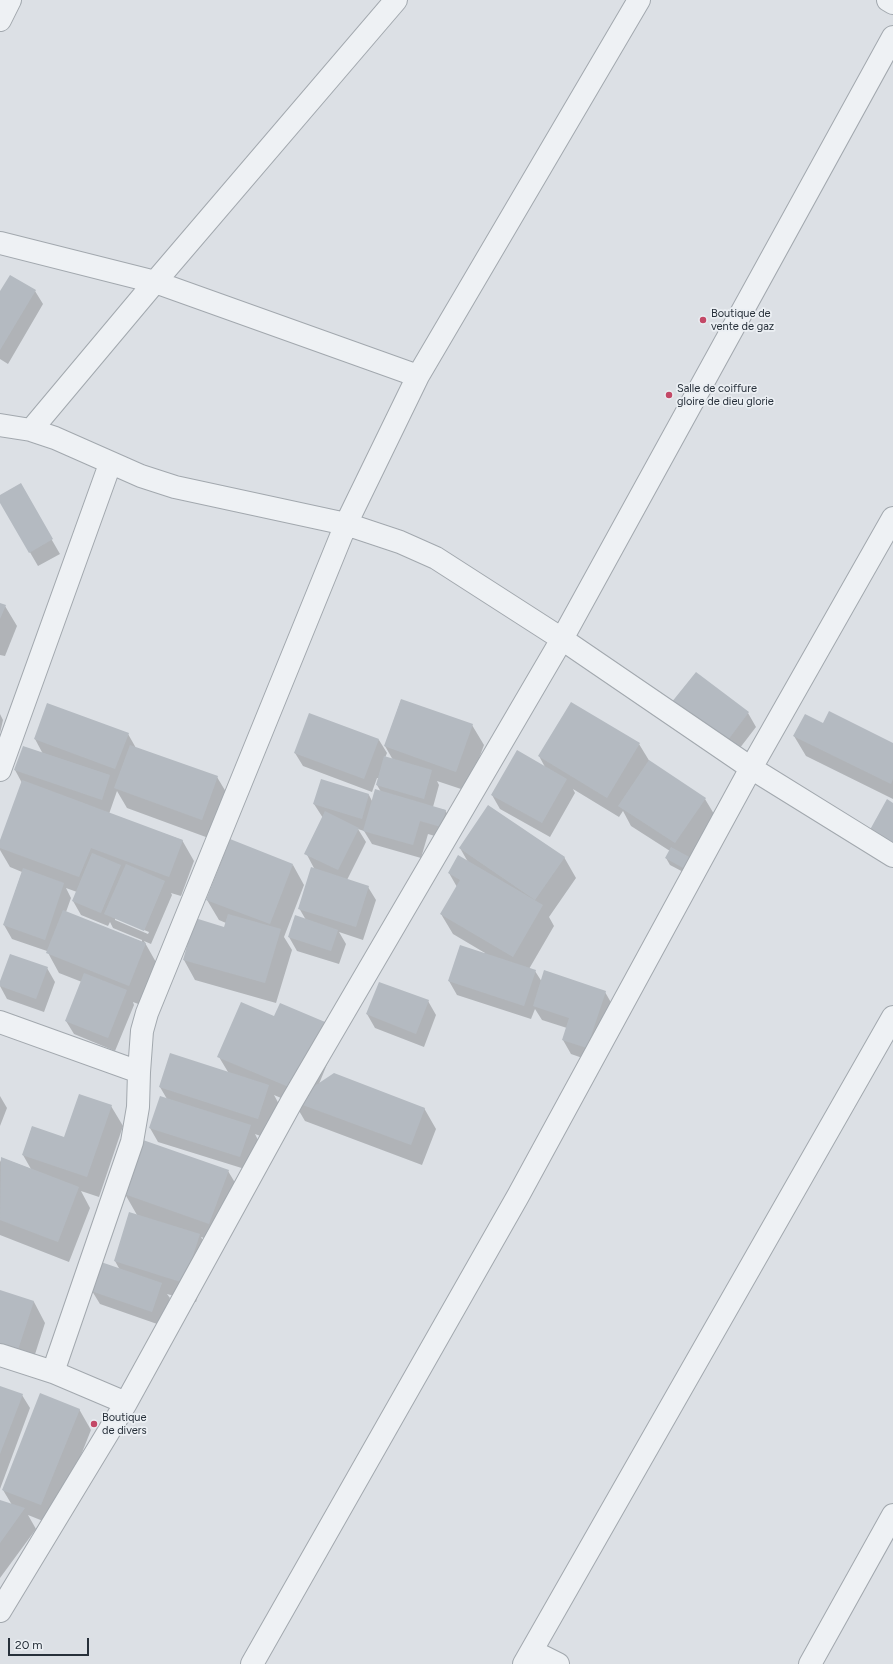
<!DOCTYPE html>
<style>
body{margin:0}
#map{position:relative;width:893px;height:1664px;overflow:hidden;background:#dce0e5;font-family:Figtree,sans-serif}
canvas{display:block}
.scale{position:absolute;left:8px;top:1638px;width:81px;height:18px;box-sizing:border-box;border:2px solid #27303a;border-top:0;padding-left:5px;font-size:12px;line-height:14px;white-space:nowrap;color:#27303a;-webkit-text-stroke:3px #ebeff3;paint-order:stroke}
</style>
<div id="map">
<canvas width="893" height="1664"></canvas>
<div class="scale">20 m</div>
</div>
<script>
const ctx = document.querySelector('canvas').getContext('2d');
ctx.lineJoin = 'round';
function paint(path, color) { ctx.fillStyle = color; ctx.fill(path, 'evenodd'); }
const toPath = rows => new Path2D(rows.map(r => 'M' + r).join(''));
function trace(path, color, width, dash) { ctx.strokeStyle = color; ctx.lineWidth = width; ctx.lineCap = dash ? 'butt' : 'round'; ctx.setLineDash(dash || []); ctx.stroke(path); }
function label(font, color, halo, rows, align = 'center') {
  ctx.font = font + ' Figtree,sans-serif'; ctx.lineWidth = 3.5; ctx.setLineDash([]); ctx.textBaseline = 'middle'; ctx.strokeStyle = halo; ctx.fillStyle = color; for (const [text, x, y, turn = 0] of rows) {
    ctx.save(); ctx.translate(x, y); ctx.rotate((+turn || 0) * Math.PI / 180); ctx.textAlign = isNaN(turn) ? turn : align; if (halo) ctx.strokeText(text, 0, 0); ctx.fillText(text, 0, 0); ctx.restore();
  }
}
paint(toPath([
 [35,291,43,304,8,364,0,359,0,293],
 [20,485,60,554,38,566,0,501,0,496],
 [0,604,5,606,17,626,5,656,0,655],
 [696,673,748,713,756,727,733,757],
 [401,700,472,725,484,745,467,791,437,781,439,785,433,807,445,810,453,824,449,840,428,834,421,858,372,844,364,831,358,829,366,842,347,880,368,887,376,900,363,940,339,932,346,944,339,964,297,951,289,937,306,920,299,908,315,870,306,853,323,818,314,804,369,795,372,801,381,792,377,785,379,778,377,778,372,792,303,766,295,753,379,740,387,753,385,758,393,760,385,746],
 [0,714,3,720,0,733],
 [824,724,893,744,893,799,806,756,794,736],
 [128,734,136,748,217,777,229,797,214,840,127,808,117,791,109,814,182,840,194,861,181,896,171,893,172,895,151,944,144,941,157,964,141,1005,133,1002,134,1005,115,1051,74,1034,66,1021,82,982,59,973,47,951,12,939,4,925,22,872,10,867,0,850,0,843,22,783,15,770,43,754,35,739],
 [66,888,77,892,73,901,81,915,108,926,110,922,113,928,142,940,142,942,66,912,71,898],
 [115,918,149,932,148,934,115,920],
 [639,744,650,762,705,799,717,819,689,875,670,865,666,858,670,851,631,826,623,811,619,817,573,789,575,793,550,837,500,809,492,795,545,767,539,756],
 [460,848,564,857,576,878,549,917,554,926,529,969,535,971,542,982,605,992,613,1006,594,1062,571,1054,563,1040,567,1028,542,1020,535,1009,531,1019,457,995,449,981,485,953,453,934,441,914,457,887,449,873,468,862],
 [293,865,304,885,284,937,292,950,276,1003,195,980,184,960,225,928,226,923,219,920,207,900],
 [47,968,55,982,44,1012,7,999,0,986,0,984],
 [428,1001,436,1015,424,1047,375,1028,367,1014],
 [275,1017,325,1022,336,1042,319,1084,424,1108,436,1129,422,1165,305,1121,295,1104,274,1095,280,1106,269,1139,255,1134,258,1140,248,1170,158,1142,150,1128,167,1099,160,1087,228,1072,219,1057],
 [0,1096,7,1108,0,1126],
 [111,1106,123,1126,99,1197,81,1191,90,1208,69,1262,0,1235,0,1162,2,1158,31,1169,23,1155,32,1127,65,1138],
 [228,1171,240,1191,221,1244,201,1237,211,1255,196,1302,167,1294,170,1298,160,1325,100,1304,92,1291,120,1270,115,1261,137,1215,125,1194],
 [0,1291,34,1302,45,1323,29,1373,0,1363],
 [0,1387,22,1395,30,1408,0,1489],
 [79,1409,91,1430,53,1525,28,1515,36,1529,0,1578,0,1502,12,1505,3,1490]
]), '#0003');
paint(toPath([
 [10,275,36,290,0,350,0,291],
 [21,483,53,539,29,553,0,503,0,495],
 [0,603,6,605,0,619],
 [696,672,749,712,725,744,671,703],
 [401,699,473,724,456,772,384,746],
 [571,702,640,743,607,798,538,756],
 [47,703,129,733,115,769,34,739],
 [829,711,893,743,893,779,891,784,793,736,805,714,823,723],
 [309,713,379,739,364,779,294,753],
 [130,745,218,776,202,820,114,788],
 [23,746,110,775,102,800,14,770],
 [517,750,567,779,542,823,491,795],
 [384,756,432,770,424,799,376,785],
 [649,760,706,798,675,843,618,806],
 [321,779,369,794,362,819,313,804],
 [22,780,183,840,169,877,91,848,79,877,0,848,0,840],
 [375,789,446,810,441,827,420,821,413,845,363,831],
 [887,799,893,803,893,851,866,837],
 [488,805,565,857,535,900,459,848],
 [325,811,359,828,338,870,304,854],
 [230,839,293,864,270,924,206,900],
 [671,847,691,858,685,869,665,858],
 [92,853,121,865,101,913,72,901],
 [458,855,543,905,513,957,440,914,460,880,448,873],
 [126,864,165,881,144,931,104,914],
 [311,867,369,886,356,927,298,909],
 [23,868,64,883,45,940,3,925],
 [63,910,146,943,129,986,46,953],
 [228,914,281,929,265,983,183,960,195,918,224,927],
 [295,915,338,930,331,951,288,937],
 [460,945,536,970,524,1006,448,981],
 [10,954,48,967,36,999,0,986,0,981],
 [544,970,606,991,587,1048,562,1040,569,1018,533,1006],
 [84,973,127,990,108,1038,65,1021],
 [379,982,429,1000,416,1034,366,1014],
 [241,1002,274,1016,280,1003,325,1022,296,1090,217,1057],
 [170,1053,269,1085,258,1119,159,1087],
 [334,1073,425,1108,411,1145,292,1101],
 [79,1094,112,1105,87,1177,22,1155,32,1126,64,1137],
 [160,1096,251,1125,240,1157,149,1128],
 [143,1140,229,1170,209,1224,124,1194],
 [1,1157,79,1187,58,1242,0,1220],
 [129,1212,200,1234,184,1283,114,1261],
 [101,1262,162,1283,152,1312,91,1291],
 [0,1290,34,1301,17,1353,0,1347],
 [0,1386,23,1394,0,1454],
 [40,1393,80,1409,41,1505,2,1490],
 [0,1500,25,1508,0,1543]
]), '#b4bac1');
const minor = toPath([
 [0,20,10,0],
 [0,243,155,282,418,376],
 [0,425,31,430,55,438,141,476,175,487,346,524,400,542,436,558,562,639,751,768,893,856],
 [31,430,155,282,396,0],
 [0,770,110,464],
 [0,1022,139,1072],
 [0,1355,53,1372,126,1403],
 [53,1372,132,1142,138,1107,139,1072,142,1031,147,1013,346,524,418,376,639,0],
 [0,1611,126,1403,292,1101,562,639,893,37],
 [532,1651,558,1664],
 [252,1664,518,1196,751,768,893,518],
 [524,1664,893,1017],
 [810,1664,893,1515]
]);
const tertiary = toPath([
 [888,0,893,3]
]);
trace(minor, '#a2a8ae', 24);
trace(tertiary, '#a2a8ae', 24);
trace(minor, '#eef1f4', 22);
trace(tertiary, '#eef1f4', 22);
for (const [x, y, r, color] of [
 [703,320,4,"#c34866"],
 [669,395,4,"#c34866"],
 [94,1424,4,"#c34866"]
]) { const dot = new Path2D(); dot.arc(x, y, r, 0, 2 * Math.PI); ctx.fillStyle = color; ctx.fill(dot); trace(dot, '#ebeff3', 1.5); }
label('11px', '#27303a', '#ebeff3', [
 ["Boutique de",711,314],
 ["vente de gaz",711,327],
 ["Salle de coiffure",677,389],
 ["gloire de dieu glorie",677,402],
 ["Boutique",102,1418],
 ["de divers",102,1431]
], 'left');
</script>
